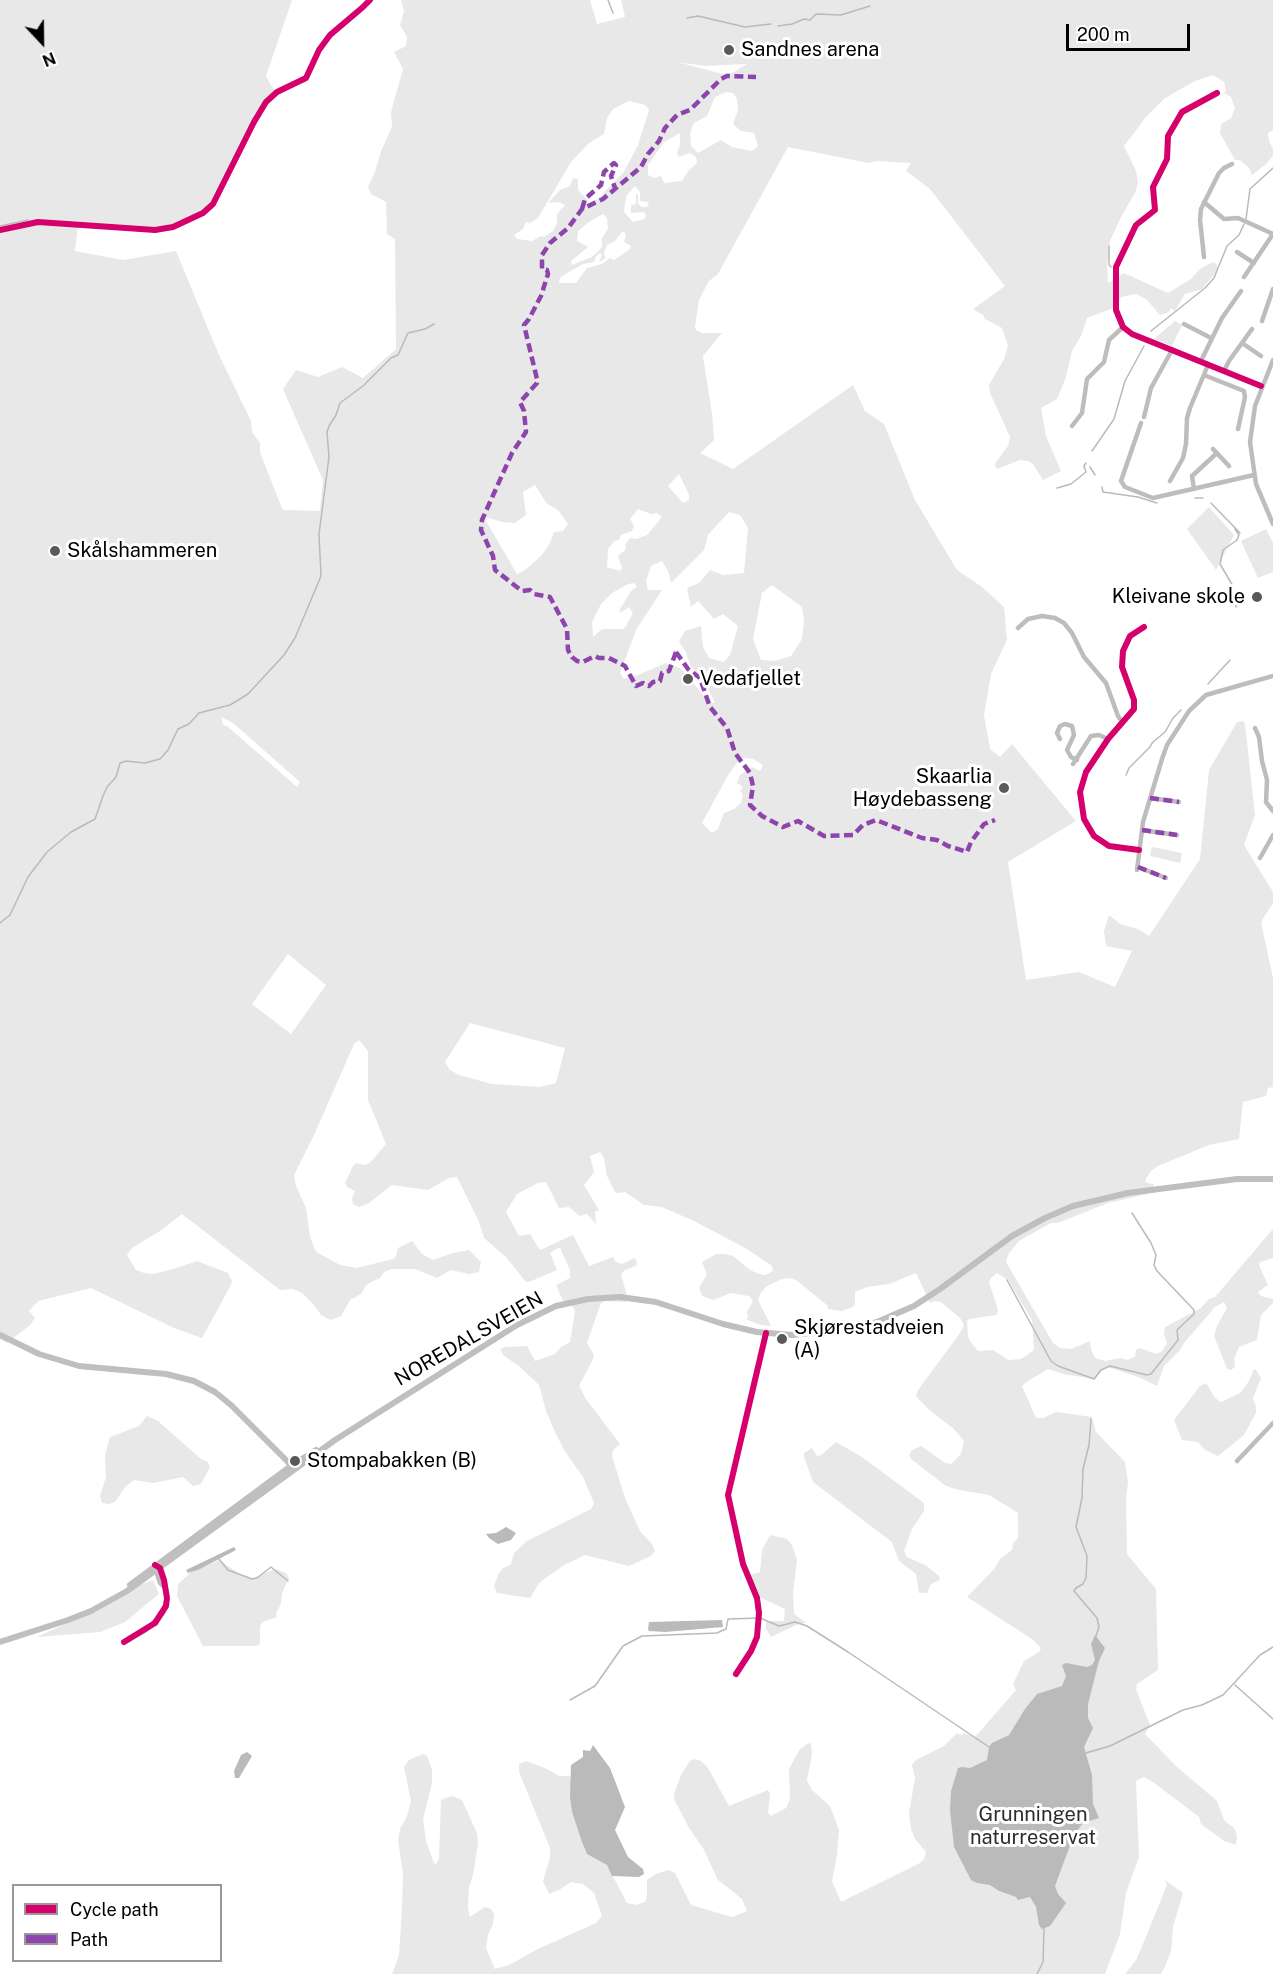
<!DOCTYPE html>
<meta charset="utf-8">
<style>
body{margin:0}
#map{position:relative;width:1273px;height:1974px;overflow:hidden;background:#fff;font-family:"Public Sans",sans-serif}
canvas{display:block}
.legend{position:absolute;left:12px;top:1884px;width:210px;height:78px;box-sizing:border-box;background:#fff;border:2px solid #999;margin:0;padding:8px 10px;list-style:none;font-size:18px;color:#000}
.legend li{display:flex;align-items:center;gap:12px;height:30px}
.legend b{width:30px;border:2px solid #999}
.north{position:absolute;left:12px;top:12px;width:60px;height:60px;-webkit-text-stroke:4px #fff;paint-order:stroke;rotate:158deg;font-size:16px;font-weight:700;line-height:24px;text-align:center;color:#000}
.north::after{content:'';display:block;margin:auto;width:21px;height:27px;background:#000;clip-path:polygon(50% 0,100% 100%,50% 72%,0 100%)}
.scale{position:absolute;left:1066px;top:24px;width:124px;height:27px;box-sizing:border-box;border:3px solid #000;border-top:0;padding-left:8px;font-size:18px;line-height:21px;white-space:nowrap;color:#000;-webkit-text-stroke:4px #fff;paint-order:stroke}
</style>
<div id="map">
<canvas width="1273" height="1974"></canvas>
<ul class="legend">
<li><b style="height:8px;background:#d6006c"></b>Cycle path</li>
<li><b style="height:8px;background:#8e44ad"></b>Path</li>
</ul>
<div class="north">N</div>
<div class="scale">200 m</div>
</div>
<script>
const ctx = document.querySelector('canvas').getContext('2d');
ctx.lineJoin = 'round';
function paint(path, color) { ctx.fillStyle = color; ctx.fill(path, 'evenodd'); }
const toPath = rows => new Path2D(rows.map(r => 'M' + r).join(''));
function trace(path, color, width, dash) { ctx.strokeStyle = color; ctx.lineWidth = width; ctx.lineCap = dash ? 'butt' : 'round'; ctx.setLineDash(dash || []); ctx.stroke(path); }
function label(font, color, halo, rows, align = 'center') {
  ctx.font = font + ' "Public Sans",sans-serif'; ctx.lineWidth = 6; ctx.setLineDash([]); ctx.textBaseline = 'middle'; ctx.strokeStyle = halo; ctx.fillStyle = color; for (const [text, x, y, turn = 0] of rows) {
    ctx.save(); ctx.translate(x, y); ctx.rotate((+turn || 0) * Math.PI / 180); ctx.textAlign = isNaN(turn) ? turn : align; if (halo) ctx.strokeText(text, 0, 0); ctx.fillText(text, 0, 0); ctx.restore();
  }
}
paint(toPath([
 [0,0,292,0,266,76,272,87,277,92,267,102,214,201,206,210,164,229,78,225,75,251,123,260,176,251,219,355,251,421,252,432,260,443,260,452,281,506,283,510,287,510,318,511,320,510,323,480,283,389,296,370,318,377,342,367,363,378,396,349,395,239,387,234,386,202,371,194,368,187,375,172,381,151,392,127,391,112,403,69,394,52,406,46,407,37,400,25,404,11,401,0,590,0,597,24,625,17,621,0,1273,0,1273,130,1268,133,1269,141,1273,149,1273,156,1266,164,1252,175,1249,168,1240,160,1235,160,1220,133,1221,124,1231,118,1235,108,1231,97,1224,93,1226,91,1224,82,1213,75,1195,81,1165,98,1146,117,1124,146,1136,171,1138,182,1136,191,1120,219,1110,241,1107,265,1108,283,1124,273,1168,293,1191,279,1200,269,1209,264,1214,262,1217,265,1217,271,1202,289,1185,294,1175,311,1171,308,1169,312,1160,315,1146,299,1136,294,1121,297,1116,307,1087,318,1081,336,1072,351,1066,377,1057,399,1041,408,1046,436,1061,471,1043,480,1033,464,1028,461,1020,460,997,469,995,466,996,462,1008,446,1010,437,990,393,989,385,1004,359,1008,345,1002,328,985,319,983,315,973,309,1005,286,930,189,906,171,911,163,877,161,869,163,788,147,718,274,709,281,699,300,695,327,696,330,702,333,722,333,703,356,712,414,714,440,700,453,733,469,853,385,865,411,884,424,915,500,957,570,982,587,1004,607,1007,640,991,674,984,715,990,749,1000,757,1012,744,1076,821,1008,862,1026,980,1079,972,1115,987,1132,951,1106,946,1104,931,1109,915,1120,924,1138,929,1149,936,1200,859,1209,770,1237,722,1243,721,1245,724,1255,815,1244,845,1273,892,1273,903,1261,922,1273,978,1273,1087,1268,1088,1266,1096,1243,1102,1239,1139,1209,1145,1158,1166,1151,1171,1145,1180,1147,1183,1153,1184,1156,1192,1108,1203,1058,1223,1051,1223,1019,1241,1009,1253,1006,1262,1053,1343,1060,1348,1071,1349,1090,1341,1091,1349,1095,1358,1105,1361,1121,1358,1127,1360,1135,1357,1136,1350,1140,1348,1156,1354,1162,1351,1167,1343,1164,1334,1165,1327,1201,1308,1209,1299,1215,1297,1273,1229,1273,1258,1260,1262,1259,1265,1268,1285,1258,1292,1261,1296,1273,1299,1273,1303,1261,1315,1257,1340,1239,1347,1234,1359,1235,1367,1231,1370,1227,1369,1214,1336,1217,1326,1227,1308,1224,1302,1215,1307,1184,1343,1180,1350,1164,1366,1157,1386,1138,1377,1108,1367,1104,1368,1095,1379,1063,1374,1048,1369,1025,1383,1022,1386,1036,1418,1043,1418,1056,1412,1092,1417,1096,1432,1125,1462,1128,1482,1126,1500,1127,1554,1156,1589,1158,1670,1137,1684,1136,1689,1150,1725,1145,1734,1176,1766,1217,1801,1224,1820,1235,1829,1237,1837,1236,1845,1224,1841,1201,1824,1199,1817,1153,1782,1144,1777,1136,1781,1139,1857,1126,1893,1120,1934,1105,1974,392,1974,399,1955,402,1908,403,1874,398,1840,400,1829,407,1816,411,1801,404,1767,409,1760,423,1754,427,1756,432,1770,432,1783,423,1819,426,1841,434,1863,436,1864,439,1858,441,1800,443,1799,452,1796,462,1800,477,1833,478,1843,473,1875,469,1888,468,1908,470,1917,485,1907,491,1909,494,1915,493,1924,488,1935,486,1948,495,1969,509,1965,538,1949,596,1923,602,1916,594,1893,583,1884,571,1882,559,1890,549,1894,543,1881,550,1858,550,1848,519,1772,519,1764,526,1761,547,1769,559,1776,570,1776,572,1781,570,1798,572,1812,586,1852,607,1865,627,1903,636,1905,645,1902,647,1896,647,1880,656,1874,668,1870,675,1873,691,1905,732,1917,747,1911,742,1899,718,1880,703,1848,689,1828,675,1801,674,1794,681,1775,690,1761,695,1759,701,1761,708,1768,729,1806,768,1790,770,1794,768,1813,771,1816,786,1808,790,1799,789,1769,800,1749,809,1743,811,1744,812,1754,807,1780,812,1790,830,1806,839,1830,837,1855,832,1881,841,1902,920,1863,924,1859,926,1852,915,1839,911,1829,909,1813,915,1778,912,1765,916,1760,944,1746,957,1733,961,1735,964,1733,975,1737,1016,1690,1013,1684,1024,1661,1039,1652,1041,1648,1032,1639,967,1597,994,1569,1001,1558,1012,1550,1013,1543,1018,1538,1018,1513,989,1495,959,1490,946,1486,911,1459,909,1455,912,1450,921,1446,945,1463,951,1464,961,1454,964,1441,954,1429,927,1408,916,1396,918,1390,960,1333,964,1325,960,1318,941,1302,935,1301,930,1303,916,1273,889,1284,867,1287,855,1292,855,1304,853,1307,842,1311,828,1309,827,1305,796,1280,790,1278,782,1279,767,1286,760,1294,758,1300,771,1326,761,1325,745,1319,748,1318,747,1312,753,1301,749,1296,731,1293,713,1300,702,1296,699,1288,707,1274,702,1262,716,1254,725,1254,733,1256,750,1270,759,1274,765,1275,773,1271,772,1266,747,1249,696,1222,662,1207,644,1205,625,1192,618,1193,615,1192,607,1176,604,1158,600,1152,590,1156,594,1172,584,1185,599,1210,595,1212,596,1224,587,1214,579,1216,569,1207,559,1208,546,1182,538,1183,517,1194,506,1212,519,1236,530,1234,540,1250,573,1235,589,1266,613,1257,616,1262,622,1264,635,1258,637,1263,636,1266,625,1270,621,1274,627,1296,626,1302,605,1301,601,1303,587,1343,594,1355,593,1359,579,1386,586,1399,620,1444,613,1450,612,1456,625,1498,640,1531,652,1544,655,1551,651,1556,629,1566,585,1555,564,1565,540,1582,530,1598,497,1593,494,1586,498,1575,502,1569,511,1564,514,1553,527,1541,591,1509,594,1503,583,1477,564,1450,555,1432,546,1411,539,1385,520,1367,503,1355,500,1349,505,1347,527,1346,535,1361,555,1354,561,1347,570,1342,575,1311,573,1307,564,1303,556,1285,570,1278,570,1270,560,1248,558,1248,550,1253,557,1270,529,1282,525,1281,506,1257,484,1238,479,1222,457,1177,449,1178,428,1190,392,1185,369,1203,359,1207,353,1204,352,1198,355,1191,347,1187,345,1183,353,1166,356,1163,364,1165,370,1163,386,1144,368,1100,368,1051,359,1040,354,1044,315,1133,294,1175,296,1186,306,1208,310,1236,315,1250,318,1253,340,1265,357,1268,393,1259,396,1256,398,1248,412,1241,422,1254,433,1260,453,1253,469,1250,481,1262,479,1272,469,1274,451,1270,437,1278,415,1269,392,1269,384,1272,380,1278,367,1284,361,1294,350,1300,341,1316,331,1320,321,1315,314,1305,302,1293,293,1289,280,1290,182,1214,160,1231,132,1248,127,1255,136,1270,144,1273,153,1274,173,1269,197,1261,228,1273,232,1281,231,1285,202,1338,174,1328,91,1288,38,1301,29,1311,35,1318,30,1325,7,1343,0,1339],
 [677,62,704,66,747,64,732,73,723,74],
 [726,92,733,93,737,99,738,110,733,124,741,131,754,133,758,146,752,151,732,147,721,140,698,153,691,146,690,133,694,123,707,116,715,97],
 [629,101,645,105,649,110,638,145,624,172,605,191,601,197,586,205,588,200,578,190,578,179,573,178,570,186,560,190,548,203,559,202,565,205,557,214,557,223,553,231,544,237,541,236,532,241,517,239,514,235,523,229,526,222,530,223,538,218,571,162,589,143,604,134,607,118,613,109],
 [680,133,680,145,677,153,679,157,690,153,696,157,697,163,689,170,682,181,664,183,661,176,654,178,648,175,648,165,664,142],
 [635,186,640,192,640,201,649,202,647,207,641,207,638,203,638,195,636,194,636,204,631,205,631,213,644,212,646,215,644,219,633,222,624,212,625,204,627,195],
 [603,214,607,218,608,229,602,238,602,247,592,257,572,265,571,261,588,247,577,241,578,231,589,222],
 [623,231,626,235,624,242,631,246,630,249,614,260,610,258,602,264,587,268,576,283,559,283,560,278,567,273,583,264,594,262,596,256,600,253,602,255,599,262,606,258,604,253,607,245,615,241],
 [679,474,689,495,689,500,683,503,668,486],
 [535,485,547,504,558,510,568,524,563,531,554,532,550,543,542,555,525,570,517,574,483,516,502,522,515,523,526,515,523,492],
 [638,509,651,514,657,513,662,517,647,535,636,539,630,538,625,545,626,549,618,556,622,568,620,571,607,567,608,549,614,541,619,540,621,535,632,531,634,526,630,519],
 [729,512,740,515,748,528,744,573,723,575,710,570,699,583,687,588,691,607,698,601,714,619,723,614,738,626,730,655,724,662,709,658,703,647,701,626,685,631,679,641,686,653,690,665,707,687,715,703,710,703,680,668,666,663,638,675,624,679,620,673,636,630,662,590,648,590,646,581,651,566,662,561,669,573,671,583,704,550,708,535],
 [634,583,637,587,632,590,620,609,620,613,629,607,633,613,626,626,623,629,602,629,593,637,592,622,601,604,612,593,628,584],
 [772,585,802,607,804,621,802,639,791,656,775,661,761,660,753,639,762,593],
 [221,717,233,723,300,782,297,787,227,726,223,725],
 [743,758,753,759,763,765,760,771,752,767,740,775,737,783,743,787,740,791,743,794,741,803,734,809,724,813,718,829,712,833,702,823,727,777,736,764],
 [288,954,326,985,291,1034,252,1004],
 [470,1023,565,1048,556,1083,540,1087,492,1084,459,1075,450,1070,445,1062],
 [997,1273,1008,1280,1032,1320,1034,1348,1033,1351,1021,1359,1008,1360,993,1350,978,1351,970,1341,968,1336,967,1321,969,1319,996,1315,998,1310,989,1282,991,1278],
 [1175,321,1182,325,1172,346,1154,339],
 [1209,507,1234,535,1216,570,1187,529],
 [1266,529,1273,543,1273,572,1258,578,1241,541],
 [1152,847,1182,853,1180,863,1150,856],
 [1254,1369,1256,1370,1261,1378,1253,1398,1256,1407,1256,1413,1244,1435,1218,1456,1205,1450,1198,1442,1182,1440,1174,1420,1200,1386,1206,1383,1215,1398,1221,1402,1240,1393,1249,1381],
 [147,1416,158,1421,201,1459,208,1462,210,1467,201,1484,193,1486,183,1477,153,1483,134,1480,125,1487,115,1502,109,1504,102,1503,100,1496,106,1477,105,1455,110,1437,139,1426],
 [836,1442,862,1457,924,1503,924,1511,912,1529,904,1551,907,1557,927,1566,939,1576,940,1580,931,1584,927,1593,919,1593,916,1574,899,1561,892,1542,813,1482,804,1457,804,1453,812,1448,817,1456,821,1455],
 [770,1535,787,1539,792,1545,797,1560,793,1593,794,1614,806,1623,796,1625,771,1637,766,1629,766,1621,784,1621,785,1609,757,1596,747,1576,760,1572,762,1550],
 [219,1560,244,1577,253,1578,275,1569,286,1573,289,1578,282,1593,281,1604,276,1613,277,1617,263,1622,260,1626,260,1644,257,1646,203,1646,177,1596,178,1584,190,1573],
 [153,1580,159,1594,125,1622,100,1632,37,1637,87,1614,132,1588],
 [1165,1880,1183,1893,1173,1927,1171,1951,1166,1964,1161,1974,1125,1974,1136,1960,1143,1944,1167,1885]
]), '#e8e8e8');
paint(toPath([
 [506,1527,516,1533,511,1540,498,1544,489,1538,486,1534,496,1533],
 [234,1547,236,1550,198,1570,188,1573,186,1570],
 [722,1620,723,1627,665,1632,649,1631,648,1629,649,1622],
 [1095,1635,1105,1648,1099,1661,1088,1704,1088,1718,1093,1728,1084,1747,1092,1775,1093,1804,1099,1818,1083,1823,1074,1835,1055,1886,1058,1894,1066,1903,1050,1926,1042,1929,1039,1925,1036,1907,1030,1897,1018,1900,1016,1897,999,1891,990,1885,977,1883,971,1880,954,1847,950,1810,951,1791,958,1768,962,1767,970,1768,987,1760,989,1747,992,1743,1009,1735,1025,1709,1037,1694,1062,1686,1066,1676,1062,1665,1066,1663,1087,1667,1092,1665,1095,1660,1091,1644],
 [593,1745,610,1768,625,1807,615,1830,628,1857,643,1869,644,1874,639,1877,612,1876,607,1865,587,1854,582,1842,572,1812,570,1798,571,1765,583,1757,583,1750,590,1751],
 [247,1752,252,1756,239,1778,235,1778,234,1771,241,1755]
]), '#bababa');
trace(toPath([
 [608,0,613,13],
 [687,18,698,16,745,27,771,24],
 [778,26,792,24,804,19,810,20,816,14,841,15,870,6],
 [1246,219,1250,189,1273,168],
 [0,226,28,220],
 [1109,246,1109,265,1111,267],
 [1151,331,1205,288,1214,278,1227,246,1239,235,1244,224],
 [1092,451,1114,419,1125,381,1144,346],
 [1090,467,1095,475],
 [1102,487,1103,492,1138,497,1157,503],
 [1057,488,1071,484,1086,472,1084,466,1086,463],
 [1195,498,1203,498],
 [1211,503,1240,533],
 [1235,529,1239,535,1237,540,1223,550,1220,564,1233,586,1236,607],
 [1208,684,1230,660],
 [1126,775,1129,768,1149,748,1153,742,1165,732,1173,718,1181,710],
 [0,923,10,915,28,877,47,852,71,832,95,819,103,796,107,787,116,777,120,763,126,761,145,763,160,759,168,750,178,729,189,724,199,713,230,705,248,694,284,655,295,638,321,576,319,534,329,457,327,432,329,426,336,415,340,403,363,386,391,358,398,355,408,333,425,329,434,324],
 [1007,1280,1051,1361,1058,1366,1094,1379,1101,1370,1110,1366,1147,1375,1151,1374,1178,1340,1177,1330,1194,1314,1194,1310,1157,1271,1154,1265,1156,1255,1151,1243,1132,1213],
 [1091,1419,1089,1445,1083,1469,1082,1498,1076,1527,1087,1556,1086,1578,1083,1584,1076,1588,1074,1591,1097,1618,1099,1627,1096,1636],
 [219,1559,228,1570,252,1579,257,1578,271,1567,288,1581],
 [1235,1685,1273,1719],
 [570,1700,595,1686,623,1646,642,1636,717,1633,726,1629,728,1619,760,1618,779,1626,795,1622,807,1626,848,1652,989,1747],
 [1086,1753,1110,1746,1183,1710,1202,1705,1223,1695,1260,1655,1273,1647],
 [1037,1974,1043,1962,1044,1929]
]), '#bababa', 1.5);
trace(toPath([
 [1217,93,1182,112,1168,136,1167,159,1153,187,1155,210,1136,225,1116,267,1116,310,1123,327,1132,334,1261,386],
 [1204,202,1224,219,1238,218,1273,234],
 [0,230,38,222,155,230,173,227,203,213,213,204,254,122,266,102,277,92,306,78,319,50,330,35,363,7,370,0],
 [1237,252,1254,263],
 [1204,257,1200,220,1201,209,1219,173,1224,168,1232,164],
 [1244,277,1273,234],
 [1262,321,1273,289],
 [1184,324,1211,338],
 [1242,343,1261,356],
 [1273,360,1255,406,1250,442,1256,484,1273,524],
 [1201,361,1222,318,1241,291],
 [1224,371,1229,361,1252,329],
 [1204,375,1244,391,1245,397,1238,429],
 [1144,417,1151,388,1172,350],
 [1141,423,1121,481,1125,487,1153,498,1254,475],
 [1072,426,1082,413,1087,379,1104,362,1109,340,1123,327],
 [1213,449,1229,466],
 [1170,481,1183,458,1186,444,1187,418,1190,408,1208,365],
 [1194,489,1192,476,1217,453],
 [1018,628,1028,619,1042,616,1055,618,1064,623,1072,633,1084,657,1106,683,1118,716,1122,722],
 [1255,728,1259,737,1262,761,1267,780,1266,802,1273,811],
 [1060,739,1057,733,1060,726,1065,724,1072,726,1074,735,1067,750,1071,757,1077,760],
 [1073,764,1091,736,1099,735,1108,739],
 [1150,798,1179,802],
 [1142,830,1177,835],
 [1139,850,1109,846,1094,836,1084,819,1080,792,1086,772,1108,739,1134,709,1134,700,1122,667,1123,651,1130,636,1144,627],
 [1260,858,1273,835],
 [1138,867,1166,878],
 [1137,870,1143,822,1162,759,1167,745,1189,711,1206,695,1273,676],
 [1237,1461,1273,1423],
 [155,1568,160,1583,164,1587],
 [124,1642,146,1630,163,1613,167,1598,162,1572,157,1567],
 [736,1674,751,1651,757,1637,759,1613,757,1598,743,1564,728,1495,766,1333]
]), '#bdbdbd', 4.5);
trace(toPath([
 [0,1335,39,1354,79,1366,166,1374,194,1381,215,1392,231,1405,287,1461,291,1466,292,1471],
 [130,1585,291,1466,316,1450],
 [0,1642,68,1620,91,1611,127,1591,335,1440,517,1325,556,1306,588,1299,620,1297,656,1302,723,1324,757,1332,792,1335,846,1330,877,1322,914,1306,940,1289,1012,1236,1045,1218,1073,1206,1128,1193,1237,1179,1273,1179]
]), '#bfbfbf', 6);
trace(toPath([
 [582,209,585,199,601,185,604,172,614,163,616,165,611,176,615,188],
 [676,652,669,671,662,673,660,681,653,682,649,686,643,683,636,686,625,666,609,658,599,658,595,656,583,662,577,661,572,657,568,650,567,629,550,597,534,594,530,590,522,591,495,570,493,556,481,530,482,520,512,453,526,432,524,411,520,402,537,383,537,379,524,325,529,319,541,296,548,274,547,270,542,269,542,255,550,243,568,228,582,209,603,199,641,167,648,154,659,141,665,128,677,115,690,110,721,79,727,76,756,77],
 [676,652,688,669,700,678,710,707,727,728,735,753,750,773,753,786,750,805,762,816,783,827,798,821,824,836,853,835,863,825,876,820,922,838,937,840,948,846,967,852,971,842,984,824,995,820],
 [1150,798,1179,802],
 [1142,830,1177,835],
 [1138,867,1166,878]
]), '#8e44ad', 4.5, [9, 4.5]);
trace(toPath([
 [1217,93,1182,112,1168,136,1167,159,1153,187,1155,210,1136,225,1116,267,1116,310,1123,327,1132,334,1261,386],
 [0,230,38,222,155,230,173,227,203,213,213,204,254,122,266,102,277,92,306,78,319,50,330,35,363,7,370,0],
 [1139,850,1109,846,1094,836,1084,819,1080,792,1086,772,1108,739,1134,709,1134,700,1122,667,1123,651,1130,636,1144,627],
 [124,1642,155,1623,166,1606,167,1598,164,1580,160,1568,155,1565],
 [736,1674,751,1651,757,1637,759,1613,757,1598,743,1564,728,1495,766,1333]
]), '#d6006c', 6);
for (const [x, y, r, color] of [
 [729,50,6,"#595959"],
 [55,551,6,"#595959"],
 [1257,597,6,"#595959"],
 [688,679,6,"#595959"],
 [1004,788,6,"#595959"],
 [782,1339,6,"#595959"],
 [295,1461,6,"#595959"]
]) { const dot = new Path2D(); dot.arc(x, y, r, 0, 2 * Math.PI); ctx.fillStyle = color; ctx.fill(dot); trace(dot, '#fff', 2); }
label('20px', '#000', '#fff', [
 ["Sandnes arena",741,50],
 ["Skålshammeren",67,551],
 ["Kleivane skole",1245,597,"right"],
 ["Vedafjellet",700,679],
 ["Skaarlia",992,777,"right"],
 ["Høydebasseng",992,800,"right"],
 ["Skjørestadveien",794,1328],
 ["(A)",794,1351],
 ["Stompabakken (B)",307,1461]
], 'left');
label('20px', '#000', '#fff', [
 ["NOREDALSVEIEN",469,1339,-30]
]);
label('20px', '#2c2c2c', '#fff', [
 ["Grunningen",1033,1815],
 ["naturreservat",1033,1838]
]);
</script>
